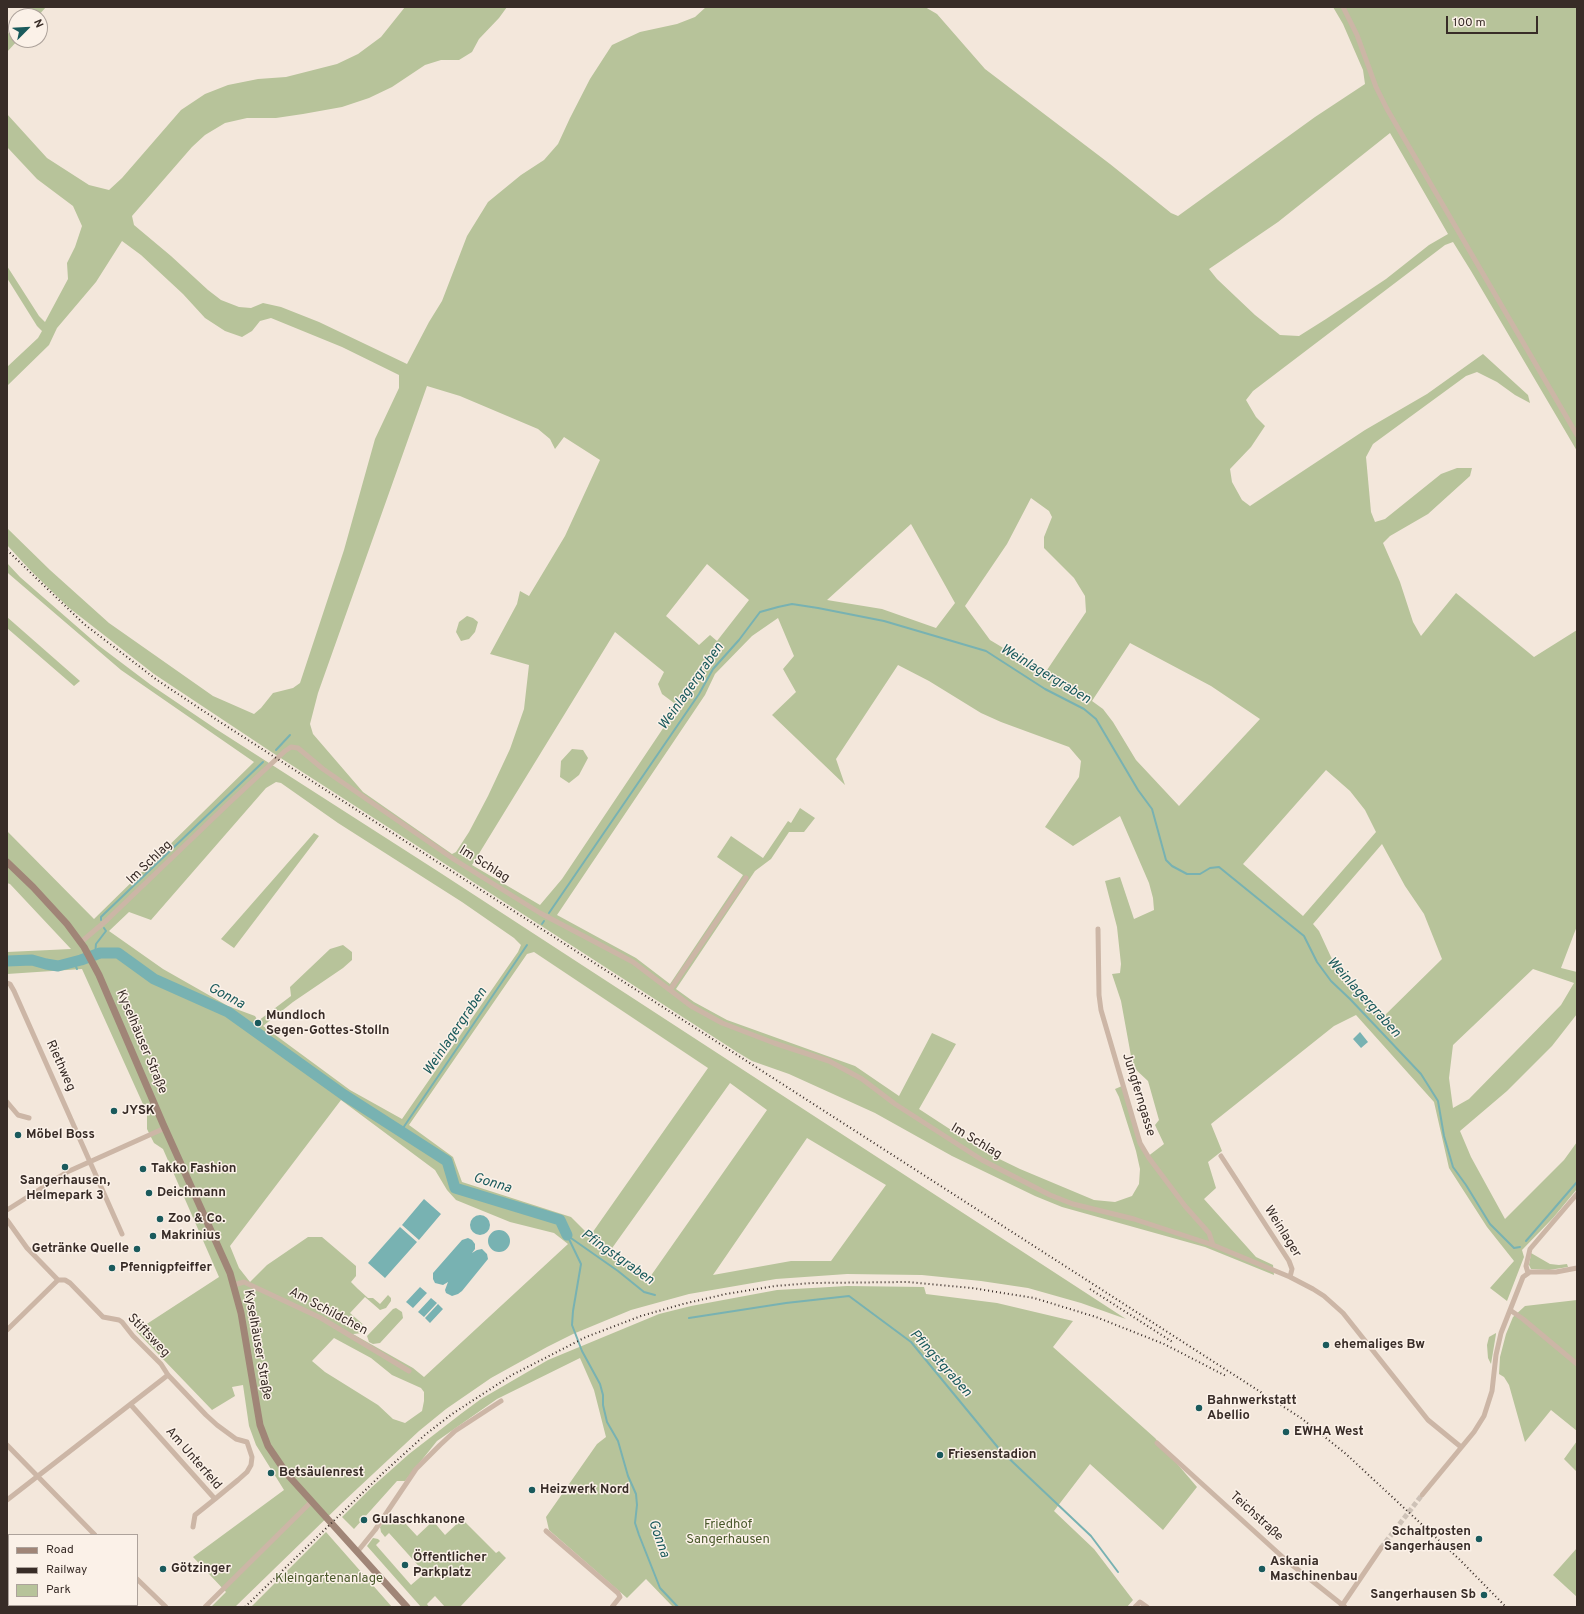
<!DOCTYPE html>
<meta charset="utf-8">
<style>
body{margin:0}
#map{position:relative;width:1584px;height:1614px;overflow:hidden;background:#f3e7db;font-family:Overpass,sans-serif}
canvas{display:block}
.frame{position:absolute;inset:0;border:8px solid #382c27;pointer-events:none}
.legend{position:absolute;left:8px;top:1534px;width:130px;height:72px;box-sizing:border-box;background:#fbf1e8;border:1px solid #ada29b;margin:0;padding:5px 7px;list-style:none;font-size:12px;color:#382c27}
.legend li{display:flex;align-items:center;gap:8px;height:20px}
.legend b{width:20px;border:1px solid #ada29b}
.north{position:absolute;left:8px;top:8px;width:40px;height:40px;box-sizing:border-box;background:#fbf1e8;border:1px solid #ada29b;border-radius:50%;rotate:66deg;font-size:11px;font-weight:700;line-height:16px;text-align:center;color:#382c27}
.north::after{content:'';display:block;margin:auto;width:14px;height:18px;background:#1a5a5c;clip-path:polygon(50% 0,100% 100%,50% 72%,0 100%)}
.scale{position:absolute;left:1446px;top:16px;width:92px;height:18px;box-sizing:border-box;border:2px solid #382c27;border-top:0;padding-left:5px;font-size:12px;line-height:14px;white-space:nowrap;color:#382c27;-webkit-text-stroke:3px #fbf1e8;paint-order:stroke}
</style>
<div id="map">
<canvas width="1584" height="1614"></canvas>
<div class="frame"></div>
<ul class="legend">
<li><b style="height:5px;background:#a08577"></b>Road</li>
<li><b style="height:5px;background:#382c27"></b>Railway</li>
<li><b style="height:11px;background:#b7c39a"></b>Park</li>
</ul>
<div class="north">N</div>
<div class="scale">100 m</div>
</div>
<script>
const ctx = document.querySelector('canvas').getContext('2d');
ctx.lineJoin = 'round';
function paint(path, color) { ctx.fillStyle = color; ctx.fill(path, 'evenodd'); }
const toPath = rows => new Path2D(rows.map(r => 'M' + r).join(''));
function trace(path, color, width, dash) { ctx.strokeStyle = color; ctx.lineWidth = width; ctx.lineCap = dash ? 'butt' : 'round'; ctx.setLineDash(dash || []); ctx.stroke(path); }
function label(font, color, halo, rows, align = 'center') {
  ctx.font = font + ' Overpass,sans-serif'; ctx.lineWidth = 3; ctx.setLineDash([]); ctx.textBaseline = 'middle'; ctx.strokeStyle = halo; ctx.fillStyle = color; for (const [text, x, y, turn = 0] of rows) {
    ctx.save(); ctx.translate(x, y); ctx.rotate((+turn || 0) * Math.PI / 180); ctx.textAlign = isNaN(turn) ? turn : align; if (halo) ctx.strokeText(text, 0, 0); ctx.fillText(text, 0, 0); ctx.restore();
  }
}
paint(toPath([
 [30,7,46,7,38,16,22,16],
 [405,7,507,7,499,18,479,39,472,52,459,60,441,60,425,65,392,87,369,98,342,107,303,114,276,118,247,118,225,123,205,135,192,147,132,216,134,225,171,256,208,290,221,300,239,307,251,308,263,303,281,307,319,322,407,364,429,322,442,301,467,236,488,202,521,175,544,160,558,144,570,118,590,79,612,45,640,32,677,24,695,17,706,7,925,7,937,14,985,69,1110,164,1171,213,1178,216,1315,117,1365,84,1363,70,1343,24,1333,7,1577,7,1577,451,1471,271,1453,242,1445,245,1253,391,1246,400,1256,417,1265,426,1251,447,1230,469,1232,482,1242,500,1250,506,1365,430,1427,394,1483,354,1528,395,1530,403,1515,395,1497,382,1477,372,1466,376,1373,444,1366,457,1371,512,1375,522,1385,519,1441,474,1457,468,1472,468,1470,476,1428,514,1390,536,1383,543,1400,582,1413,622,1421,636,1456,593,1534,657,1577,630,1577,926,1561,968,1577,972,1577,1014,1552,1046,1507,1091,1460,1131,1471,1157,1505,1219,1564,1160,1577,1142,1577,1189,1553,1218,1522,1250,1524,1257,1507,1301,1490,1288,1514,1261,1487,1227,1449,1168,1434,1102,1356,1015,1334,1026,1211,1124,1222,1151,1208,1162,1216,1188,1204,1199,1256,1257,1273,1265,1274,1275,1205,1247,1062,1207,1035,1196,952,1156,875,1113,789,1074,752,1061,737,1052,276,755,154,674,68,607,30,570,7,545,7,528,50,570,109,623,213,696,254,714,261,708,273,693,293,688,300,683,344,550,375,439,399,388,399,375,342,347,271,318,260,321,252,331,242,337,225,331,205,318,183,294,141,255,122,241,96,282,57,328,49,345,7,386,7,367,38,338,42,331,37,326,7,278,7,266,39,316,45,322,68,279,67,263,75,247,82,226,73,206,37,179,7,147,7,114,47,158,89,185,109,190,122,178,181,110,205,94,228,85,258,79,286,77,337,64,358,54,381,37],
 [1390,133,1448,234,1429,245,1386,279,1326,319,1299,336,1280,335,1255,315,1217,279,1209,269,1278,222],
 [427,386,460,396,538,429,550,439,555,449,564,437,600,460,565,536,529,596,520,591,517,604,490,654,529,665,524,709,510,749,488,796,469,832,456,852,452,854,363,792,313,734,310,724,318,693],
 [1031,498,1049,511,1052,517,1044,537,1044,548,1074,578,1085,596,1086,612,1045,673,990,640,965,606,1007,544],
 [911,524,955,603,936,628,882,609,827,600],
 [707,564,749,600,717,641,710,635,699,645,666,616],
 [778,618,794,656,783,669,796,692,772,715,845,785,836,759,898,665,929,681,981,713,1001,722,1069,747,1081,761,1079,777,1045,827,1073,846,1120,816,1149,883,1153,898,1154,910,1134,919,1120,877,1105,881,1117,927,1121,964,1120,973,1112,974,1121,1001,1133,1067,1148,1081,1159,1120,1155,1125,1164,1144,1147,1157,1122,1086,1115,1089,1119,1097,1136,1151,1140,1169,1139,1184,1132,1196,1115,1202,1094,1200,1020,1169,985,1152,919,1109,956,1044,932,1033,899,1096,855,1066,727,1020,694,1002,676,989,755,871,771,859,789,832,804,832,815,818,800,808,791,823,788,821,763,858,731,836,717,857,743,875,670,984,636,958,557,915,705,695,715,674,752,636],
 [615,632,664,672,658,684,662,694,678,706,562,879,540,905,472,865],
 [1130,643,1211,686,1260,719,1179,806,1136,760,1113,722,1103,709,1092,701],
 [1326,770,1350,791,1365,810,1376,832,1303,916,1243,864],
 [1382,844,1405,886,1424,914,1442,959,1383,1017,1341,973,1331,957,1319,931,1313,924],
 [1533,969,1574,983,1561,1005,1469,1099,1453,1108,1449,1078,1453,1045],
 [16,24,16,40,18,40,7,52,7,35],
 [7,563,20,577,98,645,151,685,216,729,439,872,1126,1319,1081,1303,1028,1288,981,1281,922,1275,847,1274,776,1279,689,1294,631,1310,573,1334,547,1347,491,1378,446,1409,419,1431,343,1502,235,1607,211,1607,226,1592,193,1557,284,1490,256,1445,249,1426,243,1385,232,1387,235,1396,212,1410,136,1331,219,1277,163,1149,154,1143,147,1129,147,1113,82,969,7,974,7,952,71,949,10,884,7,883,7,831,94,919,254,762,121,670,9,574,7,572],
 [276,782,281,783,338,823,462,902,514,938,521,945,518,952,402,1119,350,1090,263,1026,293,1002,343,968,352,960,352,952,343,945,330,949,290,987,291,996,258,1021,255,1016,228,1006,163,969,109,931,129,912,151,920,266,788],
 [534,952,708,1068,590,1236,571,1217,462,1182,453,1157,409,1125,527,954],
 [730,1083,767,1110,650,1277,610,1251],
 [341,1100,435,1170,447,1190,456,1200,510,1222,554,1233,568,1244,424,1377,413,1368,353,1334,363,1333,365,1330,366,1327,350,1313,365,1297,380,1310,386,1308,391,1301,391,1298,388,1295,380,1304,373,1298,368,1298,358,1289,351,1282,356,1276,356,1266,322,1237,308,1237,267,1265,250,1282,239,1268,230,1246],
 [807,1138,886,1185,831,1261,791,1261,713,1275],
 [334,1338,371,1358,392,1375,421,1388,424,1392,424,1401,422,1411,405,1423,393,1419,378,1405,325,1372,312,1361],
 [467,616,473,618,478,622,475,632,469,639,461,641,456,632,459,622],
 [7,617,80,681,74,686,7,628],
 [572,749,583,750,588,758,579,775,569,783,560,777,561,761],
 [314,833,319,836,234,948,221,939],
 [1531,1253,1550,1264,1559,1265,1567,1264,1568,1267,1549,1270,1531,1269,1529,1265],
 [847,1286,924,1287,926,1294,997,1303,1073,1321,1053,1347,1155,1438,1197,1487,1163,1530,1090,1464,1054,1511,1094,1549,1133,1600,1127,1607,673,1607,646,1579,627,1598,549,1530,546,1517,597,1444,606,1437,594,1390,580,1358,497,1399,437,1441,405,1481,397,1481,354,1529,342,1517,372,1487,409,1454,462,1413,481,1399,548,1360,659,1314,691,1306,777,1290],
 [1577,1300,1577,1431,1551,1410,1525,1442,1509,1385,1504,1377,1499,1374,1500,1357,1506,1334,1513,1317,1525,1306],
 [396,1308,402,1312,403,1318,380,1343,373,1344,369,1342,367,1336,393,1309],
 [1496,1333,1496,1334,1491,1364,1488,1358,1487,1345,1489,1337],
 [1577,1441,1577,1472,1564,1459],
 [389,1517,404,1522,417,1536,433,1521,445,1535,462,1519,496,1553,499,1551,506,1558,460,1607,445,1607,435,1596,427,1604,429,1607,421,1607,367,1546,373,1538,378,1539,380,1541,376,1545,411,1585,425,1573,389,1533,385,1537,381,1532,380,1527,387,1518],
 [326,1532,392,1607,251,1607],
 [1577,1548,1577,1597,1553,1575]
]), '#b7c39a');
paint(toPath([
 [1360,1032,1368,1042,1361,1048,1353,1039],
 [424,1199,441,1214,419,1240,402,1225],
 '470 1225a10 10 0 1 1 20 0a10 10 0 1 1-20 0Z',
 [400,1227,417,1242,385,1278,368,1263],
 '488 1241a11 11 0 1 1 22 0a11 11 0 1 1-22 0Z',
 [468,1238,472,1240,475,1244,475,1249,472,1253,477,1250,482,1249,487,1254,488,1259,462,1291,458,1294,452,1296,446,1293,445,1290,448,1282,443,1285,435,1283,433,1279,433,1273,462,1240],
 [420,1287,427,1293,413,1308,406,1302],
 [431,1298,437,1303,424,1317,418,1312],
 [438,1304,443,1309,430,1323,425,1318]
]), '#78b2b2');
trace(toPath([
 [276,750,290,735],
 [549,913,699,694,713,669,739,640,760,612,778,607,792,604,818,608,884,621,986,651,1045,689,1084,709,1096,719,1138,790,1152,809,1166,860,1172,866,1187,874,1200,874,1210,868,1219,867,1304,936,1317,962,1331,981,1350,999,1421,1074,1438,1101,1444,1136,1453,1167,1466,1185,1490,1224,1514,1248,1520,1247],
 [101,920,101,917,104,914,263,762],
 [542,924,544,921],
 [95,955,96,944,106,931,104,928],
 [74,962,77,969],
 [251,1029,258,1023],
 [401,1131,527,945],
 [567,1235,581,1264,573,1311,572,1325,582,1351,600,1384,603,1395,603,1405,607,1422,618,1441,628,1476,636,1494,637,1505,635,1523,639,1535,660,1588,678,1607],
 [568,1236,618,1271,644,1292,655,1295],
 [1526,1241,1577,1182],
 [689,1318,786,1303,849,1296,911,1342,1000,1450,1091,1536,1118,1572]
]), '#78b2b2', 2);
trace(toPath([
 [7,961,32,960,46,964,58,966,81,960,100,953,118,953,154,979,228,1012,344,1095,447,1161,455,1188,560,1220,567,1235]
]), '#78b2b2', 11);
trace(toPath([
 [1381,1548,1422,1495]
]), '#cec2b7', 5, [5, 2.5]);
trace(toPath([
 [1343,7,1357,35,1376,87,1387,109,1577,435],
 [1098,929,1099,995,1101,1010,1140,1143,1149,1158,1185,1206,1209,1233,1213,1245],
 [81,942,107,920,228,804,285,751,291,747,298,748,323,769,455,860,540,913,633,962,691,1006,722,1023,774,1043,829,1061,862,1079,895,1104,982,1160,1050,1195,1073,1204,1134,1219,1213,1245,1290,1277,1313,1289,1324,1296,1343,1313,1428,1420,1461,1447],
 [7,983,10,984,14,991,122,1234],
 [670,990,746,878],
 [7,1102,18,1115,29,1118],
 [1221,1156,1289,1261,1292,1269,1290,1277],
 [7,1210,67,1172,165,1128],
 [7,1220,27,1248,58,1280,65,1280,70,1283,103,1317,119,1320,122,1322,133,1336,161,1364,168,1375,206,1415,217,1425,236,1439,247,1442,252,1457,251,1465,247,1472,238,1480,215,1499],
 [1528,1273,1526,1266,1530,1249,1577,1194],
 [234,1285,244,1282,321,1318,409,1371],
 [1510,1310,1523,1319,1577,1364],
 [7,1330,58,1280],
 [131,1405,215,1499,195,1515,193,1527],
 [1157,1443,1287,1561,1345,1607],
 [7,1445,95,1535],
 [1422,1495,1474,1432,1484,1416,1492,1391,1496,1355,1501,1333,1523,1277,1530,1272,1556,1272,1577,1268],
 [7,1500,168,1375],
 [546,1531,618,1593,620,1597,612,1607],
 [358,1551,375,1530,416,1469,440,1445,455,1431,501,1401],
 [137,1579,166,1607],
 [205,1607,312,1501],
 [1135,1607,1140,1602,1147,1607],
 [1341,1607,1381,1548]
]), '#ccb6a6', 5);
trace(toPath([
 [7,862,33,887,67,924,84,947,99,975,163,1124,230,1273,241,1313,260,1425,268,1446,287,1474,407,1607]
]), '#a08577', 7);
trace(toPath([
 [7,550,84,624,157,680,217,720,1301,1418,1346,1454,1459,1559,1506,1607],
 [1090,1289,1174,1343],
 [245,1607,383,1473,426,1434,452,1414,512,1375,586,1337,641,1316,683,1304,726,1294,775,1286,812,1283,908,1282,972,1288,1034,1298,1096,1317,1164,1344,1226,1376]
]), '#382c27', 2, [1, 3]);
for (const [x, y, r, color] of [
 [258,1023,4,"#1a5a5c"],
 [114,1111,4,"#1a5a5c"],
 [18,1135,4,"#1a5a5c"],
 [65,1167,4,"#1a5a5c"],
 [143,1169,4,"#1a5a5c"],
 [149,1193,4,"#1a5a5c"],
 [160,1219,4,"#1a5a5c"],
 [153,1236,4,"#1a5a5c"],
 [137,1249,4,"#1a5a5c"],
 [112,1268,4,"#1a5a5c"],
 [1326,1345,4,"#1a5a5c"],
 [1199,1408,4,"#1a5a5c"],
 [1286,1432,4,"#1a5a5c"],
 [940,1455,4,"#1a5a5c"],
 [271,1473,4,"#1a5a5c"],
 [532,1490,4,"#1a5a5c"],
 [364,1520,4,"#1a5a5c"],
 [1479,1539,4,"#1a5a5c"],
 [405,1565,4,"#1a5a5c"],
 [163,1569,4,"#1a5a5c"],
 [1262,1569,4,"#1a5a5c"],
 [1484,1595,4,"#1a5a5c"]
]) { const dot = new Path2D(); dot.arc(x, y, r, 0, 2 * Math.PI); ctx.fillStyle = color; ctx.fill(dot); trace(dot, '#fbf1e8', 1.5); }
label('13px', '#382c27', '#fbf1e8', [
 ["Im Schlag",150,863,-44],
 ["Im Schlag",484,865,32],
 ["Kyselhäuser Straße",141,1042,67],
 ["Riethweg",60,1066,66],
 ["Jungferngasse",1138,1095,73],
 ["Im Schlag",976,1142,31],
 ["Weinlager",1282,1232,58],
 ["Am Schildchen",328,1312,28],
 ["Stiftsweg",148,1336,46],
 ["Kyselhäuser Straße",257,1345,80],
 ["Am Unterfeld",193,1459,49],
 ["Teichstraße",1256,1517,42]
]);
label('bold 13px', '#382c27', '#fbf1e8', [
 ["Mundloch",266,1016],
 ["Segen-Gottes-Stolln",266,1031],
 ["JYSK",122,1111],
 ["Möbel Boss",26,1135],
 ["Takko Fashion",151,1169],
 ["Sangerhausen,",65,1181,"center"],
 ["Helmepark 3",65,1196,"center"],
 ["Deichmann",157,1193],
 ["Zoo & Co.",168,1219],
 ["Makrinius",161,1236],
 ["Getränke Quelle",129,1249,"right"],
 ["Pfennigpfeiffer",120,1268],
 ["ehemaliges Bw",1334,1345],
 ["Bahnwerkstatt",1207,1401],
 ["Abellio",1207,1416],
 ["EWHA West",1294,1432],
 ["Friesenstadion",948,1455],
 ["Betsäulenrest",279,1473],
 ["Heizwerk Nord",540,1490],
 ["Gulaschkanone",372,1520],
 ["Schaltposten",1471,1532,"right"],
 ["Sangerhausen",1471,1547,"right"],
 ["Öffentlicher",413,1558],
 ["Parkplatz",413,1573],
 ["Askania",1270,1562],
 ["Maschinenbau",1270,1577],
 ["Götzinger",171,1569],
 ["Sangerhausen Sb",1476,1595,"right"]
], 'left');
label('13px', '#49582a', '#fbf1e8', [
 ["Friedhof",728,1525],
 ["Sangerhausen",728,1540],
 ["Kleingartenanlage",329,1579]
]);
label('italic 14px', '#1a5a5c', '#fbf1e8', [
 ["Weinlagergraben",1045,675,31],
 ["Weinlagergraben",692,687,-55],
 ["Gonna",226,997,28],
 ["Weinlagergraben",1363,998,48],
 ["Weinlagergraben",456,1032,-56],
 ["Gonna",492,1184,17],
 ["Pfingstgraben",617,1258,35],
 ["Pfingstgraben",940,1364,48],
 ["Gonna",658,1539,71]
]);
</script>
